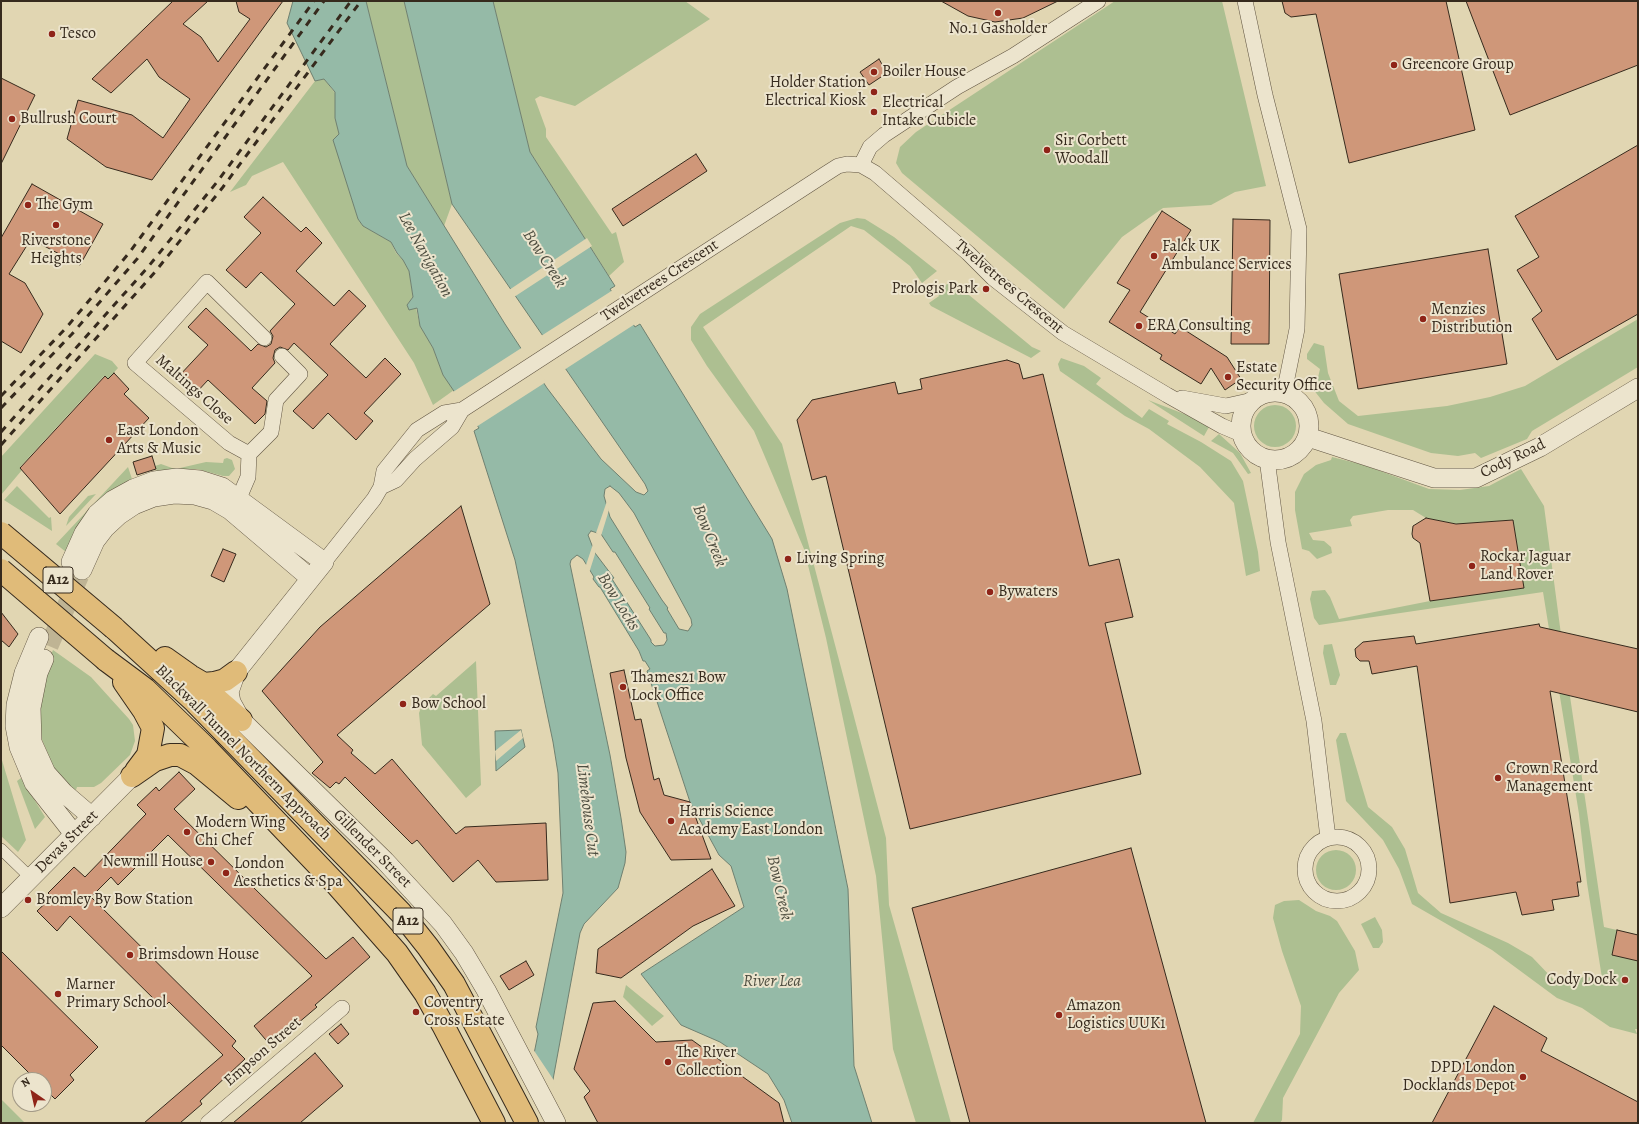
<!DOCTYPE html>
<style>
body{margin:0}
#map{position:relative;width:1639px;height:1124px;overflow:hidden;background:#e1d6b2;font-family:Alegreya,serif}
canvas{display:block}
.frame{position:absolute;inset:0;border:2px solid #362a1d;pointer-events:none}
.north{position:absolute;left:12px;top:1072px;width:40px;height:40px;box-sizing:border-box;background:#ece4cd;border:1px solid #a39a87;border-radius:50%;rotate:326deg;font-size:11px;font-weight:700;line-height:16px;text-align:center;color:#362a1d}
.north::after{content:'';display:block;margin:auto;width:14px;height:18px;background:#8f2418;clip-path:polygon(50% 0,100% 100%,50% 72%,0 100%)}
</style>
<div id="map">
<canvas width="1639" height="1124"></canvas>
<div class="frame"></div>
<div class="north">N</div>
</div>
<script>
const ctx = document.querySelector('canvas').getContext('2d');
ctx.lineJoin = 'round';
function paint(path, color) { ctx.fillStyle = color; ctx.fill(path, 'evenodd'); }
const toPath = rows => new Path2D(rows.map(r => 'M' + r).join(''));
function trace(path, color, width, dash) { ctx.strokeStyle = color; ctx.lineWidth = width; ctx.lineCap = dash ? 'butt' : 'round'; ctx.setLineDash(dash || []); ctx.stroke(path); }
function label(font, color, halo, rows, align = 'center') {
  ctx.font = font + ' Alegreya,serif'; ctx.lineWidth = 4; ctx.setLineDash([]); ctx.textBaseline = 'middle'; ctx.strokeStyle = halo; ctx.fillStyle = color; for (const [text, x, y, turn = 0] of rows) {
    ctx.save(); ctx.translate(x, y); ctx.rotate((+turn || 0) * Math.PI / 180); ctx.textAlign = isNaN(turn) ? turn : align; if (halo) ctx.strokeText(text, 0, 0); ctx.fillText(text, 0, 0); ctx.restore();
  }
}
paint(toPath([
 [366,1,404,1,452,204,444,226,407,166],
 [493,1,685,1,710,19,575,106,540,96,535,99,546,129,546,137,612,234,616,232,624,262,609,276,530,152],
 [1115,1,1222,1,1266,186,1235,192,1211,205,1163,208,1122,237,1064,309,902,173,896,163,900,147,916,132],
 [324,79,335,93,335,118,338,128,347,181,358,219,363,226,391,242,396,253,403,260,409,271,413,297,407,305,409,309,416,308,420,326,433,348,443,375,454,390,433,405,414,363,283,162,252,176,246,185,230,192,315,81],
 [857,218,865,219,894,237,937,271,922,283,910,266,864,230,851,226,703,327,782,444,886,838,889,905,951,1123,916,1123,893,1049,876,876,826,638,804,549,754,431,707,366,691,340,691,327,700,314,840,223],
 [952,281,1032,347,1041,351,1031,358,931,306,929,303,939,296,936,291],
 [1638,319,1638,367,1532,431,1527,439,1481,458,1475,453,1458,456,1431,453,1348,424,1324,403,1309,384,1317,382,1320,369,1307,359,1307,354,1314,343,1324,346,1328,373,1339,401,1358,416,1447,406,1490,397,1525,386],
 [95,354,112,361,118,368,108,379,104,376,20,467,22,470,1,495,1,457],
 [1061,358,1084,366,1101,378,1096,384,1142,418,1149,409,1169,421,1167,424,1201,442,1231,461,1243,481,1258,552,1260,571,1246,576,1234,503,1200,467,1149,429,1125,416,1060,371,1058,364],
 [1148,400,1192,417,1209,427,1204,436],
 '1254 426a21 21 0 1 1 42 0a21 21 0 1 1-42 0Z',
 [1219,434,1240,453,1251,473,1248,474,1233,453,1211,441],
 [1332,457,1364,465,1429,489,1460,490,1489,486,1521,469,1544,506,1562,642,1604,927,1638,935,1638,1029,1635,1029,1637,1034,1610,1027,1582,1008,1557,998,1492,950,1412,904,1399,869,1383,840,1346,801,1336,740,1340,733,1346,733,1368,807,1392,827,1405,849,1418,893,1441,913,1508,943,1532,957,1553,979,1562,983,1583,977,1602,978,1587,883,1579,814,1543,592,1319,625,1314,618,1310,599,1312,591,1325,590,1330,597,1339,619,1430,601,1523,588,1513,520,1457,524,1426,518,1413,510,1388,510,1353,516,1350,520,1352,526,1309,533,1313,540,1324,541,1331,547,1332,553,1317,559,1309,551,1302,549,1295,510,1295,492,1304,474,1316,465,1331,460],
 [227,458,232,460,235,469,229,476,223,476,197,469,185,469,157,472,155,466,161,464,172,468,180,468,206,462,223,463,224,459],
 [128,467,132,479,66,552,56,544],
 [17,486,49,518,51,517,52,531,4,500],
 [96,494,66,526,69,517,88,496],
 [1332,644,1340,675,1336,685,1330,685,1323,653,1324,645],
 [53,650,91,677,129,719,133,725,135,741,130,755,101,783,94,787,77,787,76,790,68,786,55,770,40,735,37,720,43,673],
 [476,661,481,785,466,798,422,745,419,713,422,705,433,694,436,696],
 [1,757,26,840,18,852,1,836],
 [21,778,45,817,35,829,17,781],
 '1316 870a20 20 0 1 1 40 0a20 20 0 1 1-40 0Z',
 [1299,900,1316,911,1330,916,1337,921,1355,951,1359,970,1339,993,1283,1098,1282,1120,1280,1123,1253,1123,1300,1034,1301,1006,1282,951,1273,918,1275,905,1284,901],
 [1375,917,1382,930,1383,942,1379,948,1373,948,1361,924],
 [626,985,664,1016,652,1026,623,997],
 [1,1099,25,1123,1,1123]
]), '#adbf91');
const water = toPath([
 [293,1,366,1,407,166,505,324,547,388,601,459,636,492,644,495,648,491,645,484,452,204,404,1,493,1,530,152,615,286,610,289,635,327,640,324,772,539,787,589,848,889,854,1066,872,1123,792,1123,784,1100,768,1074,720,1042,681,1025,641,974,744,907,731,866,719,855,690,802,647,671,650,669,645,661,643,661,639,651,600,587,599,587,593,579,594,577,583,559,577,555,571,560,570,564,610,755,621,818,626,852,625,863,618,888,584,924,580,933,545,1123,520,1123,538,1034,536,1027,563,893,558,773,553,742,515,560,474,431,479,428,443,375,433,348,420,326,417,308,409,310,407,305,413,297,409,271,403,260,397,253,391,242,363,226,358,219,333,140,339,134,335,118,335,92,324,79,315,81,287,23,293,1],
 [610,486,619,493,634,513,691,619,692,625,688,631,679,629,667,609,668,608,662,600,610,517,604,496,605,489,610,486],
 [591,531,601,534,613,552,615,552,650,608,649,609,664,633,666,633,667,640,664,645,655,646,651,642,651,640,612,579,614,578,595,553,588,535,591,531],
 [521,730,525,747,496,771,495,731,521,730]
]);
paint(water, '#95baa7');
trace(water, '#6f8070', 1);
paint(toPath([
 [587,238,592,246,514,297,509,290],
 [613,290,635,324,564,370,541,336],
 [523,347,546,382,476,427,453,392],
 [607,501,609,510,601,536,596,533],
 [593,544,596,551,589,573,585,568],
 [521,730,523,738,496,761,495,751],
 [533,1049,555,1082,547,1123,518,1123]
]), '#e1d6b2');
const building = toPath([
 [173,1,208,1,183,24,201,37,218,62,250,19,239,12,236,1,283,1,152,180,106,167,67,139,78,100,132,115,163,138,190,99,159,77,147,59,111,93,92,79,173,1],
 [941,1,1058,1,1023,18,995,22,968,16,941,1],
 [1282,1,1446,1,1475,130,1349,163,1316,14,1291,17,1285,13,1282,1],
 [1466,1,1638,1,1638,65,1510,115,1466,1],
 [879,59,887,73,869,85,860,72,879,59],
 [1,78,35,95,1,164,1,78],
 [1638,145,1638,314,1557,360,1532,319,1542,311,1517,270,1539,257,1515,216,1638,145],
 [696,154,707,171,623,226,612,209,696,154],
 [32,184,103,224,80,265,31,239,9,274,25,283,43,314,21,353,1,341,1,238,32,184],
 [263,197,301,232,306,227,322,243,296,271,334,306,349,290,366,306,330,344,366,378,385,358,401,374,364,413,373,421,356,440,328,413,313,429,293,411,328,375,294,343,288,350,280,347,275,350,273,358,275,363,252,388,267,401,265,414,255,424,208,380,195,394,178,377,208,345,188,327,206,308,251,351,258,344,266,347,271,344,273,336,270,331,295,304,261,272,246,288,226,270,261,233,244,217,263,197],
 [1162,211,1191,230,1140,312,1175,334,1180,327,1227,357,1241,379,1225,390,1211,368,1201,384,1160,359,1162,355,1109,322,1130,290,1117,283,1162,211],
 [1233,219,1270,220,1269,344,1231,344,1233,219],
 [1488,249,1507,364,1358,389,1339,274,1488,249],
 [1007,360,1019,364,1023,379,1043,374,1089,566,1119,559,1133,617,1105,623,1141,774,910,829,826,476,812,480,797,420,812,400,895,382,898,394,922,389,920,379,1007,360],
 [114,373,129,389,124,394,149,418,60,514,20,468,105,376,108,379,114,373],
 [152,456,156,469,137,475,133,462,152,456],
 [461,506,490,604,337,735,353,750,351,753,375,774,392,759,456,834,465,827,546,823,548,880,496,882,478,860,453,882,417,840,412,844,345,777,339,784,336,782,330,788,312,773,323,762,262,691,320,627,461,506],
 [1426,518,1456,524,1513,520,1524,588,1430,601,1420,543,1413,538,1412,534,1413,526,1426,518],
 [223,549,236,554,224,582,211,576,223,549],
 [1,612,18,634,9,647,1,640,1,612],
 [1539,624,1540,627,1638,649,1638,712,1550,691,1581,882,1577,882,1579,896,1552,900,1554,910,1522,915,1516,892,1450,903,1417,666,1372,674,1369,661,1360,661,1356,657,1355,649,1363,642,1414,636,1416,644,1539,624],
 [624,670,635,720,641,719,654,780,659,778,664,795,690,802,711,859,671,860,640,812,626,758,610,673,624,670],
 [179,772,195,789,174,809,326,959,353,937,370,957,315,1005,317,1007,271,1046,254,1026,312,976,168,835,118,885,111,877,91,897,236,1041,232,1046,245,1059,200,1101,202,1104,180,1123,144,1123,223,1055,169,1002,163,1008,70,916,57,931,37,911,52,897,48,893,74,867,85,877,146,814,137,805,156,787,159,791,179,772],
 [1131,848,1206,1123,970,1123,912,908,1131,848],
 [712,869,735,906,693,926,621,978,596,973,598,949,712,869],
 [1617,930,1638,935,1638,961,1612,955,1617,930],
 [1,951,98,1047,70,1075,74,1080,55,1099,44,1088,44,1080,36,1080,1,1045,1,951],
 [526,961,534,975,509,990,500,976,526,961],
 [615,1001,656,1042,692,1040,779,1103,784,1123,598,1123,584,1097,590,1091,574,1069,593,1003,615,1001],
 [1494,1006,1547,1038,1541,1051,1638,1102,1638,1123,1432,1123,1494,1006],
 [341,1024,349,1034,338,1044,329,1034,341,1024],
 [315,1053,343,1086,300,1123,233,1123,315,1053]
]);
paint(building, '#cf9779');
trace(building, '#362a1d', 1);
trace(toPath([
 [49,646,82,570]
]), '#bfb494', 19, [19, 10]);
const pedestrian = toPath([
 [1,849,31,878]
]);
const minor = toPath([
 [1245,1,1265,95,1299,229,1297,329,1284,393],
 [861,165,870,147,884,135,957,87,1013,56,1098,1],
 [1182,398,1226,406,1253,400],
 [249,454,229,443,135,363,207,282,264,338],
 [1267,459,1278,542,1314,721,1328,838],
 [381,487,396,480,415,459,452,427,462,410],
 [232,508,239,498,248,477,249,454,271,432,276,400,300,374,282,356],
 [324,562,374,499,381,487,384,471,417,430,444,413,462,410,827,173,838,166,847,164,861,165,875,173,968,253,993,278,1063,333,1167,395,1222,426,1241,434],
 '1305 869a32 32 0 1 1 64 0a32 32 0 1 1-64 0Z',
 [208,1123,342,1008]
]);
const tertiary = toPath([
 '1241 426a34 34 0 1 1 68 0a34 34 0 1 1-68 0Z',
 [1308,437,1434,478,1476,478,1540,447,1638,388],
 [71,562,84,533,97,514,113,500,133,489,154,481,177,478,200,480,222,487,324,562,236,672,229,692,231,702,241,720,385,861,443,924,464,953,486,990,556,1123],
 [82,570,95,541,105,528,119,515,134,505,154,497,174,494,195,495,213,500,230,510,310,578],
 [39,637,24,673,16,705,15,726,19,747,34,783,74,834],
 [44,659,38,673,31,708,32,742,46,773,64,793,92,817],
 [1,908,132,776]
]);
const trunk = toPath([
 [114,628,195,702,401,913,428,947,454,984,527,1123],
 [165,658,189,675,241,720],
 [106,660,145,689,207,749,337,885,397,953,425,993,444,1027,494,1123],
 [192,677,204,684,214,683,225,680,236,672],
 [124,682,144,711,153,728,148,755,136,771],
 [132,776,155,760,170,755,180,755,197,764,238,798]
]);
trace(pedestrian, '#615542', 12);
trace(minor, '#615542', 16);
trace(tertiary, '#615542', 20);
trace(trunk, '#362a1d', 24);
trace(pedestrian, '#ece4cd', 11);
trace(minor, '#ece4cd', 15);
trace(tertiary, '#ece4cd', 19);
trace(trunk, '#e0bb79', 22);
trace(toPath([
 [1,396,66,328,129,253,314,1],
 [1,408,72,334,137,259,324,1],
 [1,432,148,267,217,182,351,1],
 [1,445,155,272,223,187,361,1]
]), '#362a1d', 3, [7, 7]);
const trunkBridge = toPath([
 [1,533,114,628],
 [1,570,106,660]
]);
trace(trunkBridge, '#362a1d', 24, []);
trace(trunkBridge, '#e0bb79', 22);
for (const [x, y, r, color] of [
 [998,13,4,"#8f2418"],
 [52,34,4,"#8f2418"],
 [1394,65,4,"#8f2418"],
 [874,72,4,"#8f2418"],
 [874,92,4,"#8f2418"],
 [874,112,4,"#8f2418"],
 [12,119,4,"#8f2418"],
 [1047,150,4,"#8f2418"],
 [28,205,4,"#8f2418"],
 [56,225,4,"#8f2418"],
 [1154,256,4,"#8f2418"],
 [986,289,4,"#8f2418"],
 [1423,319,4,"#8f2418"],
 [1139,326,4,"#8f2418"],
 [1228,377,4,"#8f2418"],
 [109,440,4,"#8f2418"],
 [788,559,4,"#8f2418"],
 [1472,566,4,"#8f2418"],
 [990,592,4,"#8f2418"],
 [623,687,4,"#8f2418"],
 [403,704,4,"#8f2418"],
 [1498,778,4,"#8f2418"],
 [671,821,4,"#8f2418"],
 [187,832,4,"#8f2418"],
 [211,862,4,"#8f2418"],
 [226,873,4,"#8f2418"],
 [28,900,4,"#8f2418"],
 [130,955,4,"#8f2418"],
 [1625,980,4,"#8f2418"],
 [58,994,4,"#8f2418"],
 [416,1012,4,"#8f2418"],
 [1059,1015,4,"#8f2418"],
 [668,1062,4,"#8f2418"],
 [1523,1077,4,"#8f2418"]
]) { const dot = new Path2D(); dot.arc(x, y, r, 0, 2 * Math.PI); ctx.fillStyle = color; ctx.fill(dot); trace(dot, '#ece4cd', 1.5); }
for (const [x, y, w] of [
 [58,580,30],
 [408,921,30]
]) { const box = new Path2D(); box.roundRect(x - w / 2, y - 13, w, 26, 3); ctx.fillStyle = '#ece4cd'; ctx.fill(box); trace(box, '#362a1d', 1); }
label('bold 15px', '#362a1d', null, [
 ["A12",58,580],
 ["A12",408,921]
]);
label('16px', '#362a1d', '#ece4cd', [
 ["No.1 Gasholder",998,29,"center"],
 ["Tesco",60,34],
 ["Greencore Group",1402,65],
 ["Boiler House",882,72],
 ["Holder Station",866,83,"right"],
 ["Electrical Kiosk",866,101,"right"],
 ["Electrical",882,103],
 ["Intake Cubicle",882,121],
 ["Bullrush Court",20,119],
 ["Sir Corbett",1055,141],
 ["Woodall",1055,159],
 ["The Gym",36,205],
 ["Riverstone",56,241,"center"],
 ["Heights",56,259,"center"],
 ["Falck UK",1162,247],
 ["Ambulance Services",1162,265],
 ["Prologis Park",978,289,"right"],
 ["Menzies",1431,310],
 ["Distribution",1431,328],
 ["ERA Consulting",1147,326],
 ["Estate",1236,368],
 ["Security Office",1236,386],
 ["East London",117,431],
 ["Arts & Music",117,449],
 ["Rockar Jaguar",1480,557],
 ["Land Rover",1480,575],
 ["Living Spring",796,559],
 ["Bywaters",998,592],
 ["Thames21 Bow",631,678],
 ["Lock Office",631,696],
 ["Bow School",411,704],
 ["Crown Record",1506,769],
 ["Management",1506,787],
 ["Harris Science",679,812],
 ["Academy East London",679,830],
 ["Modern Wing",195,823],
 ["Chi Chef",195,841],
 ["Newmill House",203,862,"right"],
 ["London",234,864],
 ["Aesthetics & Spa",234,882],
 ["Bromley By Bow Station",36,900],
 ["Brimsdown House",138,955],
 ["Cody Dock",1617,980,"right"],
 ["Marner",66,985],
 ["Primary School",66,1003],
 ["Coventry",424,1003],
 ["Cross Estate",424,1021],
 ["Amazon",1067,1006],
 ["Logistics UUK1",1067,1024],
 ["The River",676,1053],
 ["Collection",676,1071],
 ["DPD London",1515,1068,"right"],
 ["Docklands Depot",1515,1086,"right"]
], 'left');
label('16px', '#362a1d', '#ece4cd', [
 ["Twelvetrees Crescent",660,281,-33],
 ["Twelvetrees Crescent",1009,287,40],
 ["Maltings Close",194,390,41],
 ["Cody Road",1513,459,-26],
 ["Blackwall Tunnel Northern Approach",243,753,45],
 ["Devas Street",67,842,-45],
 ["Gillender Street",372,849,45],
 ["Empson Street",263,1052,-41]
]);
label('italic 17px', '#4e4e40', '#ece4cd', [
 ["Lee Navigation",425,255,61],
 ["Bow Creek",544,259,57],
 ["Bow Creek",709,536,68],
 ["Bow Locks",618,602,58],
 ["Limehouse Cut",587,810,83],
 ["Bow Creek",779,888,77],
 ["River Lea",772,982]
]);
</script>
